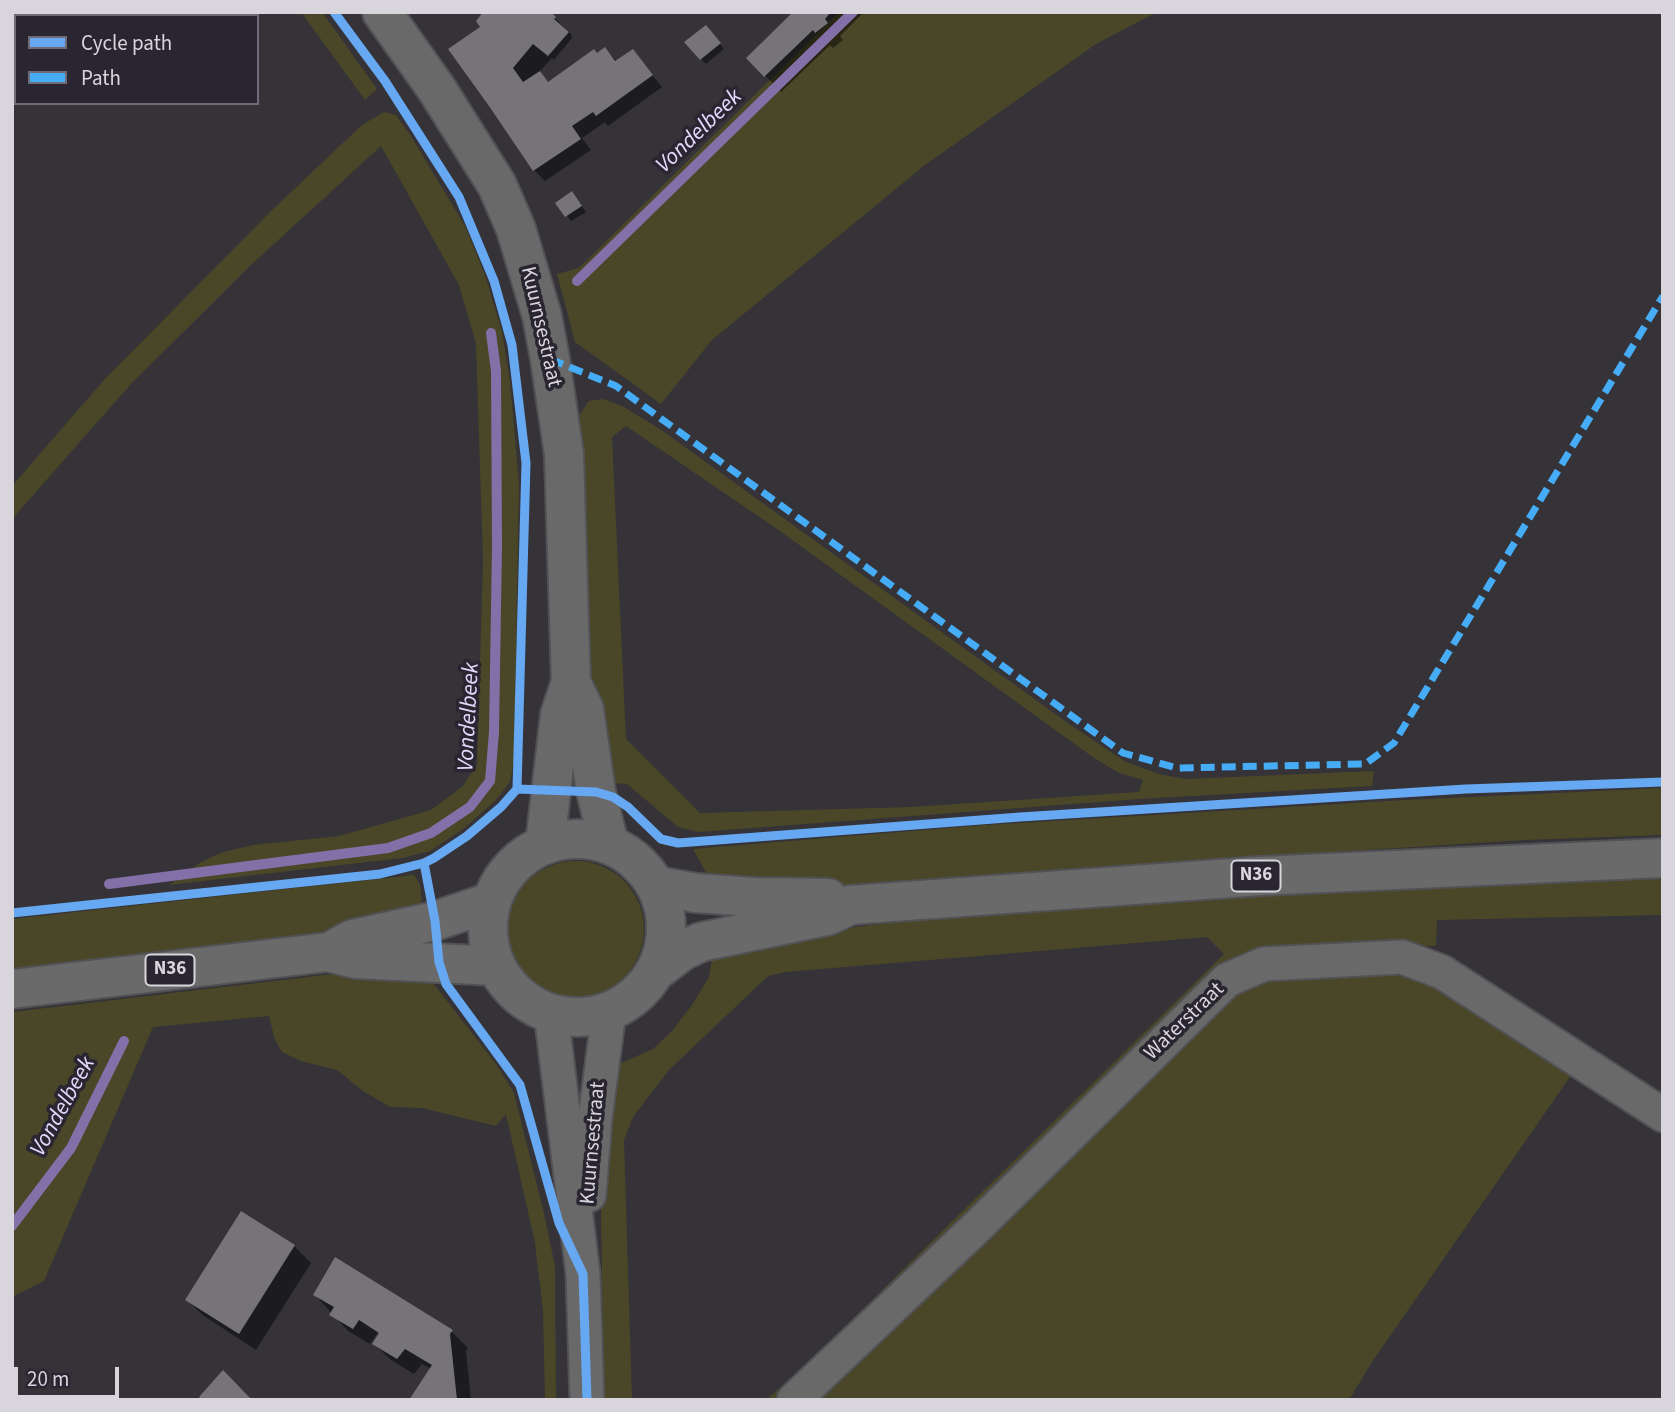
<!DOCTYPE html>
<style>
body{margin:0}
#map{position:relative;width:1675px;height:1412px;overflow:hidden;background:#353338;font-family:"Source Sans 3",sans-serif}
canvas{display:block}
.frame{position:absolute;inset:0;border:14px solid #d8d5dd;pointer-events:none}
.legend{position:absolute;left:14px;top:14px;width:245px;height:91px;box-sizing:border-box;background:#2a2631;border:2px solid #706c76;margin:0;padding:9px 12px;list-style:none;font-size:21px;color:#d8d5dd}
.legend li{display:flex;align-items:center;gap:14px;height:35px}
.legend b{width:35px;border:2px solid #706c76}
.scale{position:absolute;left:14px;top:1367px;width:105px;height:32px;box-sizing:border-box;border:4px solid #d8d5dd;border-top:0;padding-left:9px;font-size:21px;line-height:24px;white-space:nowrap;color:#d8d5dd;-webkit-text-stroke:5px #2a2631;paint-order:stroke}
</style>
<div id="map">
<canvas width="1675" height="1412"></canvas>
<div class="frame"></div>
<ul class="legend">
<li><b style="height:9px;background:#66a8f1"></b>Cycle path</li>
<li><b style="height:9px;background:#46acf6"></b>Path</li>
</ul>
<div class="scale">20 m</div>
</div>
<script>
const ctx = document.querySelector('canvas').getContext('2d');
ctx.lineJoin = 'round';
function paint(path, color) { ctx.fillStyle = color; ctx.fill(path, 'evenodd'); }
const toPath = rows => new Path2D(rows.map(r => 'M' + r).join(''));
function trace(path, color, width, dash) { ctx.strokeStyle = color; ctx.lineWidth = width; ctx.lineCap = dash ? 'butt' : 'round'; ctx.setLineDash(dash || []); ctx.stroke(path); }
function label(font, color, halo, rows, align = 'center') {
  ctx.font = font + ' "Source Sans 3",sans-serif'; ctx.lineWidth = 7; ctx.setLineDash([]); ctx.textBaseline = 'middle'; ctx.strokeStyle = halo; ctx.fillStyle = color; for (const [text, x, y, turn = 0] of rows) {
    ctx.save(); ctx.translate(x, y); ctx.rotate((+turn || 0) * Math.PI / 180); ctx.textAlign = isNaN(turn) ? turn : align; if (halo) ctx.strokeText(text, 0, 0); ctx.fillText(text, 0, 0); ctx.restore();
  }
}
paint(toPath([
 [301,12,322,12,377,89,365,100],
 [839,12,1157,12,1096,44,925,165,712,340,661,404,575,342,557,274,579,268],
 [384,112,396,115,411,136,465,226,485,275,502,332,510,382,519,483,514,760,510,782,495,801,463,829,430,851,402,858,169,885,201,862,223,852,254,845,339,836,431,810,463,786,477,764,483,560,476,344,459,285,381,146,251,265,131,384,12,519,12,486,103,381,271,211,362,125],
 [603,399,622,406,660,429,1072,726,1126,762,1159,774,1185,779,1374,771,1372,786,1139,799,699,832,678,827,627,784,609,783,591,705,578,417,589,401],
 [626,426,777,529,1094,758,1119,773,1143,780,1139,792,911,807,700,813,626,739,612,437],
 [1663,788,1663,835,1525,840,1063,869,791,890,788,878,708,876,693,849,985,825,1406,800],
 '508 929a68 68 0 1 1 136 0a68 68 0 1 1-136 0Z',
 [414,875,420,884,423,913,344,930,12,971,12,919],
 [1663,876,1663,915,1437,920,1436,946,1308,944,1229,959,1127,1066,782,1400,766,1400,803,1368,1224,954,1207,937,785,972,768,976,669,1070,633,1117,624,1140,632,1400,604,1400,600,1151,619,1064,653,1049,672,1031,692,1005,709,977,713,953,750,940,896,922,1233,897],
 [1384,971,1450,992,1572,1074,1372,1362,1349,1400,816,1400,1234,989,1298,975],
 [350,972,430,979,496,1064,514,1093,543,1209,555,1266,556,1400,545,1400,543,1311,535,1243,506,1114,496,1126,422,1108,390,1107,363,1091,337,1070,301,1061,282,1052,275,1040,269,1016,153,1027,44,1281,12,1297,12,1012]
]), '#494727');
paint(toPath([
 [549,12,571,34,572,38,554,60,552,58,539,72,549,84,605,50,617,61,633,51,662,87,608,126,605,122,582,138,591,150,545,181,534,170,479,89],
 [796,12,864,12,840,36,843,40,833,48,830,45,781,92,748,58],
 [710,32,724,49,706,64,701,59],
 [577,199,586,212,571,221,558,203],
 [241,1214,294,1246,311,1263,256,1350,204,1316,187,1300],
 [336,1259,452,1332,468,1348,466,1351,471,1400,411,1400,431,1369,422,1364,414,1374,391,1360,374,1344,381,1333,378,1332,370,1344,348,1331,315,1295]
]), '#0007');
trace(toPath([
 [577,281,853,12],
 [109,884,388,848,431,833,470,807,490,781,494,732,497,546,496,371,491,333],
 [12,1226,71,1148,124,1041]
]), '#8470a8', 10);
paint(toPath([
 [483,12,551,12,556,17,554,19,569,32,548,56,533,44,513,68,523,82,540,71,548,82,594,49,597,53,605,47,615,61,633,49,653,75,596,116,593,112,572,126,581,139,533,171,489,106,448,49,480,27,476,21],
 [793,12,831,12,825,19,828,23,815,33,813,30,764,77,746,58],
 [706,25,721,43,700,60,684,42],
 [572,191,582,206,565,217,555,203],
 [241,1211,295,1245,239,1334,185,1300],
 [335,1257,453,1330,450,1334,457,1400,409,1400,432,1365,405,1349,397,1359,372,1344,379,1333,359,1320,353,1329,329,1315,334,1307,313,1295],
 [223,1370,252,1400,202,1400,199,1397]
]), '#767479');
const minor = toPath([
 [551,1013,583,1274,587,1400],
 [589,1195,595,1119,609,1012],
 [794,1400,978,1226,1227,980,1264,964,1402,957,1442,972,1663,1115]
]);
const tertiary = toPath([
 [382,12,436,88,497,185,516,229,542,316,550,359,564,454,571,682,560,715,545,844],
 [571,682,584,709,596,792,609,844]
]);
const primary = toPath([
 '488 928a89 89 0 1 1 178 0a89 89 0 1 1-178 0Z',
 [657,886,696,893,754,897,828,898],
 [333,950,353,939,435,921,491,902],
 [656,971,682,951,701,942,827,916,850,905,1260,876,1663,858],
 [12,989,328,952,356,959,496,966]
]);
trace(minor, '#525155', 37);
trace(tertiary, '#525155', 42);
trace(primary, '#525155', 42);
trace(minor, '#6a6969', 33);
trace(tertiary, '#6a6969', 38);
trace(primary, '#6b6a6b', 38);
trace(toPath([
 [550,359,616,386,1123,753,1177,768,1365,764,1394,743,1663,296]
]), '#46acf6', 7, [14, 7]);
trace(toPath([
 [517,789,596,792,613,797,628,807,661,839,678,843,1020,817,1466,789,1663,782],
 [424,863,435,921,439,962,446,984,520,1085,559,1223,583,1274,587,1400],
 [12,913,380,874,424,863,434,858,467,836,501,807,517,789,526,463,512,345,494,281,459,197,385,81,334,12]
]), '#66a8f1', 9);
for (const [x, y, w] of [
 [1256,876,49],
 [170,970,49]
]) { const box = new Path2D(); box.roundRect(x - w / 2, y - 15.5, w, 31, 5); ctx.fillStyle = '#2a2631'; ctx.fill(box); trace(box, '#d8d5dd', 2); }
label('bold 19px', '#d8d5dd', null, [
 ["N36",1256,876],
 ["N36",170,970]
]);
label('21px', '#d8d5dd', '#2a2631', [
 ["Kuurnsestraat",540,327,77],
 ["Waterstraat",1185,1022,-44],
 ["Kuurnsestraat",594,1143,-85]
]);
label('italic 23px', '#e4d9fc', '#2a2631', [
 ["Vondelbeek",700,132,-44],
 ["Vondelbeek",470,717,-87],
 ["Vondelbeek",64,1107,-61]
]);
</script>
